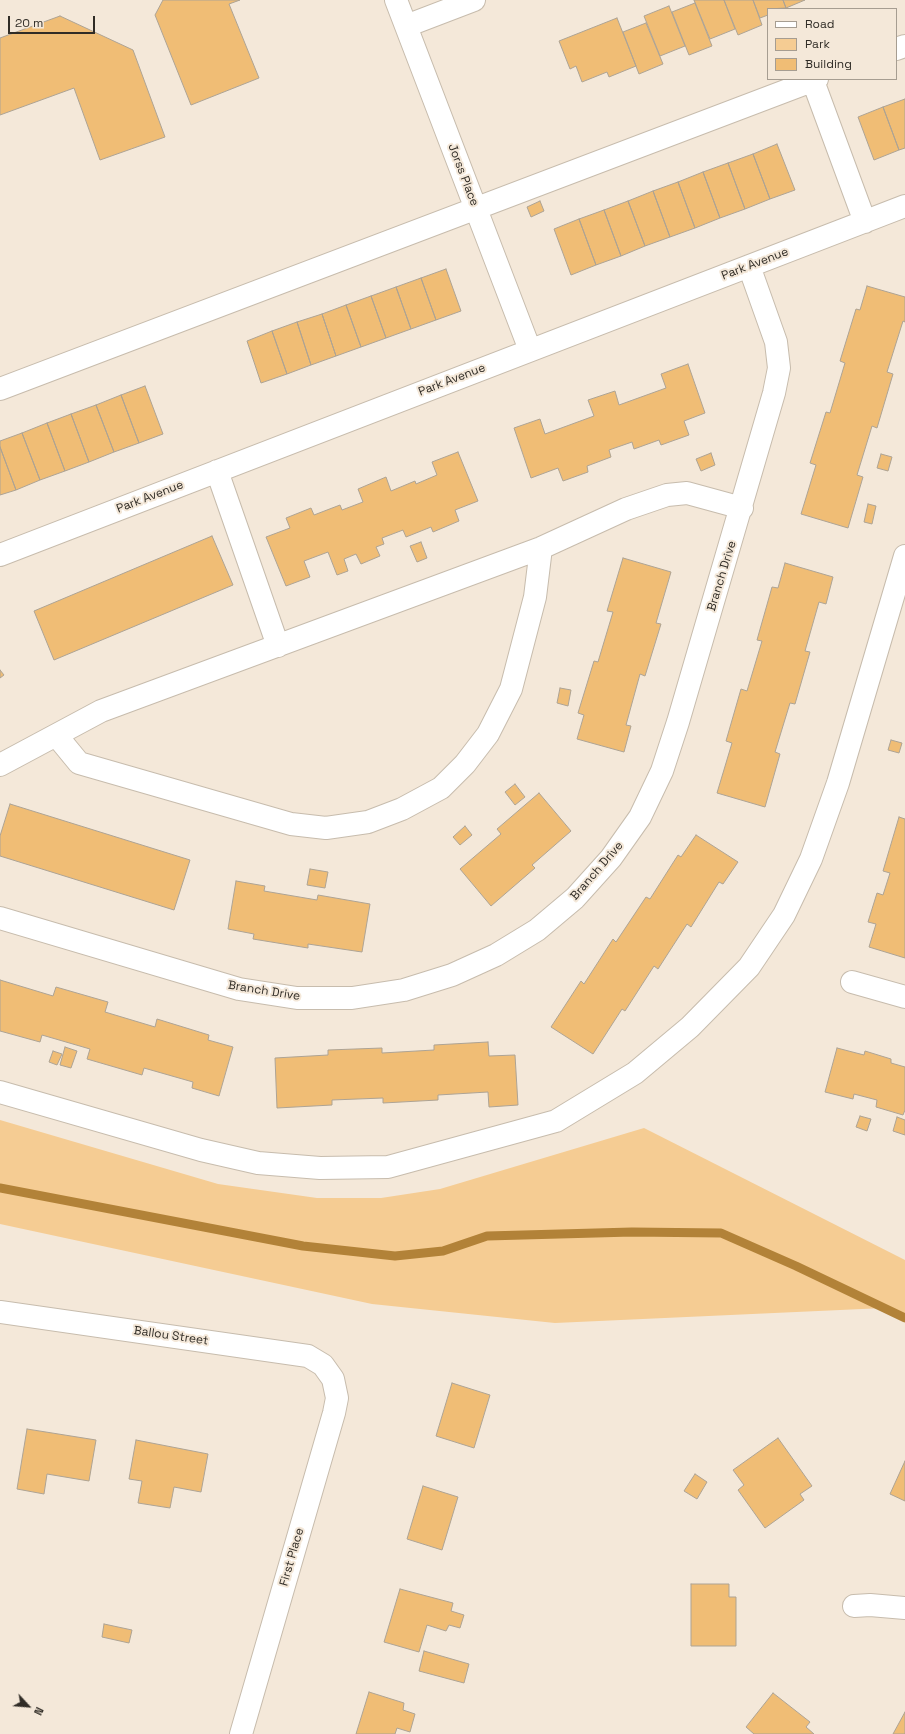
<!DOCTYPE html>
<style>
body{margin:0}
#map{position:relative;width:905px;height:1734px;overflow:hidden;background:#f4e8d9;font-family:"Space Grotesk",sans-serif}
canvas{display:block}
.legend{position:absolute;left:767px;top:8px;width:130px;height:72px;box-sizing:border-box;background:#f4e8d9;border:1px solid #a69d91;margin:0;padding:5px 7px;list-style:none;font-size:12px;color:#302c26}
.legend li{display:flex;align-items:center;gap:8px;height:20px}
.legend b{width:20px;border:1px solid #a69d91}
.north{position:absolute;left:8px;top:1686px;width:40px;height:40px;-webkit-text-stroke:3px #f4e8d9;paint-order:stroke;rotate:116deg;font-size:11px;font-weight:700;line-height:16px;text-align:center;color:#302c26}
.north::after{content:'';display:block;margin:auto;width:14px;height:18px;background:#302c26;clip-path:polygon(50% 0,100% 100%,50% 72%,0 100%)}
.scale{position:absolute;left:8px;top:16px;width:87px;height:18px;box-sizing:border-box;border:2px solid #302c26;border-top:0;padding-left:5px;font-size:12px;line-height:14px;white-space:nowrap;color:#302c26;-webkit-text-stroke:3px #f4e8d9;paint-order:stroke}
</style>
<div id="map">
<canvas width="905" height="1734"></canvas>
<ul class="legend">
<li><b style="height:5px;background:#fff"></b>Road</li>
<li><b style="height:11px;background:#f5cc93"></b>Park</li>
<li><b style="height:11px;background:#f0bd75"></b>Building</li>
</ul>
<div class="north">N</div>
<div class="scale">20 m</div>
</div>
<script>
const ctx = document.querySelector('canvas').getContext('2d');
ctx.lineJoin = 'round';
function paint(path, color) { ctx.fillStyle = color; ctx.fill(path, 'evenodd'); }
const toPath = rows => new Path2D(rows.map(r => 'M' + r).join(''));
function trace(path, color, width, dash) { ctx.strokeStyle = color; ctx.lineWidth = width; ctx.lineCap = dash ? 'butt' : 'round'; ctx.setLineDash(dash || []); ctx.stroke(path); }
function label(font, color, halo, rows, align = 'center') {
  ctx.font = font + ' "Space Grotesk",sans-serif'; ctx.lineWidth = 4; ctx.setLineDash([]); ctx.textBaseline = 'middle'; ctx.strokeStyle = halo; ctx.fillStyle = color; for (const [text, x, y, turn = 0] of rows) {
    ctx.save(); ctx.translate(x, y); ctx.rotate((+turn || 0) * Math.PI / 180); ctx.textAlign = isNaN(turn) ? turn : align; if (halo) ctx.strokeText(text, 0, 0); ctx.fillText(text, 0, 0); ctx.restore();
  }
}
paint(toPath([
 [0,1120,218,1184,317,1198,381,1198,440,1189,644,1128,905,1260,905,1322,884,1308,555,1323,372,1304,0,1224]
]), '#f5cc93');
trace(toPath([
 [0,1188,303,1246,395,1256,443,1251,487,1236,632,1232,721,1233,796,1266,905,1318]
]), '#b28238', 9);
const building = toPath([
 [163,0,240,0,229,4,259,78,191,105,155,15,163,0],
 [694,0,724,0,735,29,710,39,694,0],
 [724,0,753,0,762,25,738,35,724,0],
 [753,0,783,0,786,8,768,9,768,15,760,18,753,0],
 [783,0,805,0,786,8,783,0],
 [695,3,712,46,689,55,672,12,695,3],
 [669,6,685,46,660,56,644,16,669,6],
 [60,16,133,50,165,137,100,160,74,88,0,115,0,38,60,16],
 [617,18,636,66,609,77,607,72,582,82,576,66,570,69,559,41,617,18],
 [646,23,663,64,639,74,623,32,646,23],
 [905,99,905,148,899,150,883,107,905,99],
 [883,107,899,150,874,160,858,117,883,107],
 [777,144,795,190,770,199,753,154,777,144],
 [753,154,770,199,745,209,728,163,753,154],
 [728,163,745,209,720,218,703,172,728,163],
 [703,172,720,218,695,228,678,182,703,172],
 [678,182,695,228,670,237,653,191,678,182],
 [653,191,670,237,645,246,628,201,653,191],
 [540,201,544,211,531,217,527,207,540,201],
 [628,201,645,246,621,256,604,210,628,201],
 [604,210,621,256,596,265,579,219,604,210],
 [579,219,596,265,571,275,554,229,579,219],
 [446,269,461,311,436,320,421,278,446,269],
 [421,278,436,320,411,329,396,287,421,278],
 [867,286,905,297,905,322,903,321,887,372,893,374,877,428,872,426,857,475,863,477,848,528,801,514,816,465,810,463,826,412,830,413,845,363,840,361,856,309,860,310,867,286],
 [396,287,411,329,386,338,371,296,396,287],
 [371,296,386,338,361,347,346,305,371,296],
 [346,305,361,347,336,356,322,314,346,305],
 [322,314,336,356,311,365,297,322,322,314],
 [297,322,311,365,287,374,272,331,297,322],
 [272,331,287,374,261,383,247,341,272,331],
 [688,364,705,413,684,421,689,435,661,445,659,440,634,449,632,442,609,450,611,457,587,466,588,472,563,481,558,468,531,478,514,428,540,419,545,434,594,416,588,400,615,391,619,405,666,388,661,374,688,364],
 [145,386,163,434,139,443,121,395,145,386],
 [121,395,139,443,114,452,96,405,121,395],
 [96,405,114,452,89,462,71,414,96,405],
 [71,414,89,462,65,471,47,423,71,414],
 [47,423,65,471,40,480,22,433,47,423],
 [22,433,40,480,16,490,0,447,0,441,22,433],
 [0,447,16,490,0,495,0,447],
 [458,452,478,501,455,510,459,521,433,532,431,527,406,537,403,530,382,538,384,544,376,547,380,556,361,564,356,554,344,559,348,571,337,575,328,552,304,561,310,577,286,586,266,537,290,528,286,518,311,508,314,515,340,505,342,510,363,502,358,489,386,477,391,491,415,481,416,484,437,475,432,462,458,452],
 [711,453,715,465,701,471,696,459,711,453],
 [881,454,892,457,888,471,877,468,881,454],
 [868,504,876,506,872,524,864,522,868,504],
 [212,536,233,585,54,660,34,611,212,536],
 [421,542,427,558,417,562,410,546,421,542],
 [623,558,671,572,656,623,661,624,645,676,640,674,626,725,631,726,624,752,577,739,584,715,578,713,594,661,598,662,613,612,607,611,623,558],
 [785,563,833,577,826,604,819,602,805,651,810,652,795,704,790,703,775,752,780,754,765,807,717,793,732,743,726,741,741,689,747,691,762,641,757,640,772,587,778,588,785,563],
 [0,670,4,675,0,678,0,670],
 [560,688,571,690,568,706,557,703,560,688],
 [891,740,902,743,899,753,888,750,891,740],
 [515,784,525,797,515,805,505,792,515,784],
 [539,793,571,831,532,865,535,868,491,906,460,869,501,834,497,829,539,793],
 [10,804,190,860,174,910,0,856,0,836,10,804],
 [899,817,905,819,905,958,869,947,876,924,868,922,877,893,883,895,890,873,883,871,899,817],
 [465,826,472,835,460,845,453,837,465,826],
 [696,835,738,862,723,884,719,882,691,927,687,924,658,969,654,966,625,1011,622,1009,593,1054,551,1027,581,981,584,984,613,939,616,942,646,897,650,899,678,855,681,857,696,835],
 [310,869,328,872,325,888,307,885,310,869],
 [236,881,265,886,264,891,317,900,318,895,370,904,362,952,308,944,308,948,253,939,254,934,228,929,236,881],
 [0,980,53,996,56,987,108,1002,105,1012,155,1027,157,1019,209,1035,208,1040,233,1047,219,1096,192,1088,193,1082,144,1068,142,1075,87,1059,90,1049,42,1035,40,1042,0,1031,0,980],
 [488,1042,489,1056,515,1055,518,1105,489,1107,488,1092,438,1095,438,1100,383,1103,383,1098,332,1100,332,1105,277,1108,275,1058,328,1055,328,1050,382,1048,382,1053,434,1050,434,1045,488,1042],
 [65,1047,77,1051,71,1068,60,1065,65,1047],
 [837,1048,864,1055,865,1051,891,1059,891,1063,905,1067,905,1110,903,1115,876,1107,877,1100,854,1094,853,1099,825,1092,837,1048],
 [53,1051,62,1054,57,1065,49,1062,53,1051],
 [860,1116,871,1119,867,1131,856,1127,860,1116],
 [897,1117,905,1120,905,1135,893,1131,897,1117],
 [452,1383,490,1395,474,1448,436,1436,452,1383],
 [27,1429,96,1440,89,1481,47,1474,44,1494,17,1489,27,1429],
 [778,1438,812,1486,800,1494,804,1500,765,1528,738,1490,744,1485,733,1470,778,1438],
 [136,1440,208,1454,201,1492,174,1487,170,1508,138,1503,142,1481,129,1479,136,1440],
 [905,1461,905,1501,890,1494,905,1461],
 [695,1474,707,1482,697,1499,684,1491,695,1474],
 [423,1486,458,1497,442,1550,407,1539,423,1486],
 [691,1584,729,1584,729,1597,736,1597,736,1646,691,1646,691,1584],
 [400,1589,453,1603,451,1611,464,1615,460,1628,449,1625,446,1631,427,1625,419,1652,384,1642,400,1589],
 [104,1624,132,1630,129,1643,102,1637,104,1624],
 [424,1651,469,1664,464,1683,419,1671,424,1651],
 [369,1692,404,1703,403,1710,415,1714,410,1732,397,1728,395,1734,356,1734,369,1692],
 [773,1693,810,1722,806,1727,814,1734,754,1734,746,1727,773,1693],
 [905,1712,905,1734,893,1734,905,1712]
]);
paint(building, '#f0bd75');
trace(building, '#ada394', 1);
const minor = toPath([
 [396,0,530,350],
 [406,26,474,0],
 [896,49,905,46],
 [813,81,865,222],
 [0,389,817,79],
 [217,471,278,646],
 [0,555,905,206],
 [56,735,79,763,291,824,326,828,368,822,402,809,441,788,465,764,488,734,511,689,535,597,541,548],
 [0,765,101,711,541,548,626,509,667,495,687,493,742,508],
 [0,918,239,989,297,998,352,998,404,990,452,975,496,955,537,930,575,898,611,858,640,817,662,771,678,722,774,393,779,368,776,342,749,266],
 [852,982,905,997],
 [0,1092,201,1150,258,1163,320,1168,388,1167,556,1121,635,1073,690,1027,749,967,784,915,811,859,838,783,905,556],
 [0,1312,308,1356,323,1365,333,1379,337,1398,334,1413,241,1734],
 [854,1606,870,1605,905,1608]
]);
trace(minor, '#c7bcad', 24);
trace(minor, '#fff', 22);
label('12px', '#302c26', '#f4e8d9', [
 ["Jorss Place",463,175,69],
 ["Park Avenue",755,264,-21],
 ["Park Avenue",452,380,-21],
 ["Park Avenue",150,497,-21],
 ["Branch Drive",722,576,-73],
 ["Branch Drive",597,871,-49],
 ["Branch Drive",264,991,9],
 ["Ballou Street",171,1336,8],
 ["First Place",292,1557,-74]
]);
</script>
